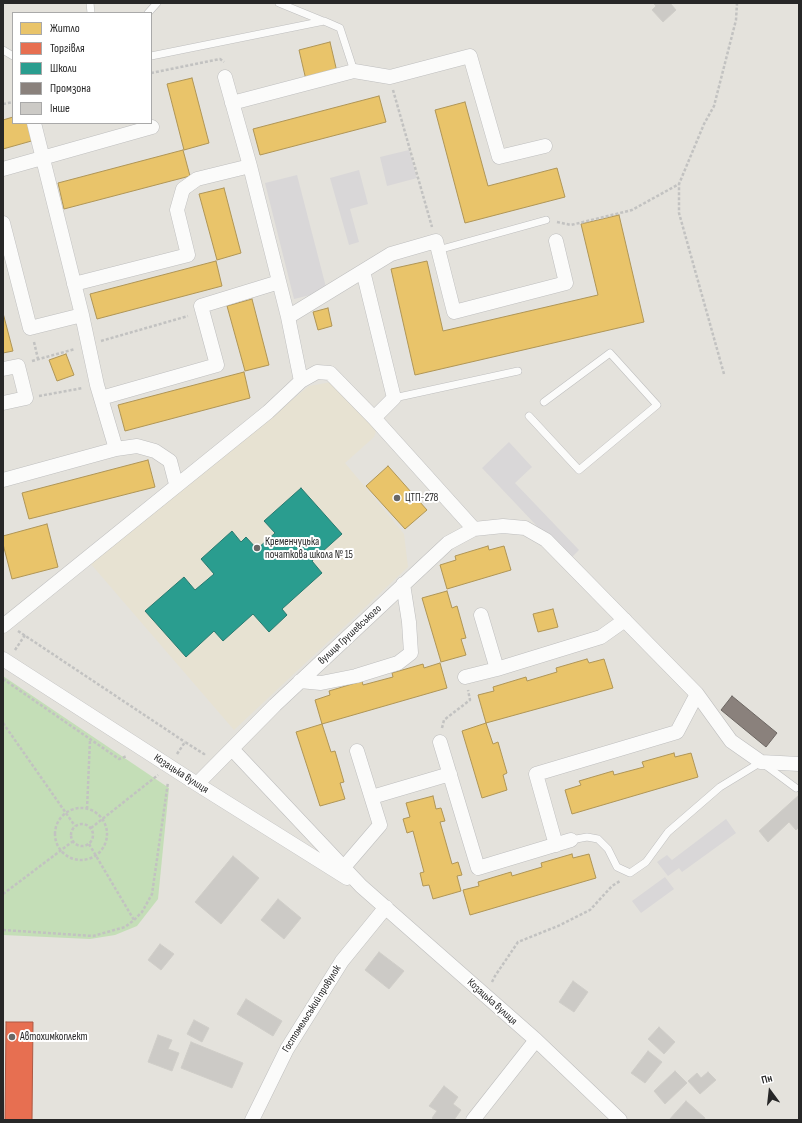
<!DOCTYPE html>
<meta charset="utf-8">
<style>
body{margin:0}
#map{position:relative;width:802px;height:1123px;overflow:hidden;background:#e4e2dc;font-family:"Sofia Sans Condensed",sans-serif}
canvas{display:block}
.frame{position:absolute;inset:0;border:4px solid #272727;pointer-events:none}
.legend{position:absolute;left:12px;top:12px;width:140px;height:112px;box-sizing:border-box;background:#fff;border:1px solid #a9a9a9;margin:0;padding:5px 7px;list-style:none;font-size:12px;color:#272727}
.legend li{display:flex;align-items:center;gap:8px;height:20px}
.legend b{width:20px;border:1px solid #a9a9a9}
.north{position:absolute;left:750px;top:1071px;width:40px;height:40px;-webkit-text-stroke:3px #fff;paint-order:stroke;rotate:345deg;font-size:11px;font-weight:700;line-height:16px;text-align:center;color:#272727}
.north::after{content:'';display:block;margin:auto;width:14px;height:18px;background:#272727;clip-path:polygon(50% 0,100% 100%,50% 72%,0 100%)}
</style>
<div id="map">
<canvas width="802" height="1123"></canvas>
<div class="frame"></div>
<ul class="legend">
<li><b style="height:11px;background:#e9c46a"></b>Житло</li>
<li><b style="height:11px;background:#e76f51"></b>Торгівля</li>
<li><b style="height:11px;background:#2a9d8f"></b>Школи</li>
<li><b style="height:11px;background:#8a817c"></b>Промзона</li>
<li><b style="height:11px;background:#cccac6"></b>Інше</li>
</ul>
<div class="north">Пн</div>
</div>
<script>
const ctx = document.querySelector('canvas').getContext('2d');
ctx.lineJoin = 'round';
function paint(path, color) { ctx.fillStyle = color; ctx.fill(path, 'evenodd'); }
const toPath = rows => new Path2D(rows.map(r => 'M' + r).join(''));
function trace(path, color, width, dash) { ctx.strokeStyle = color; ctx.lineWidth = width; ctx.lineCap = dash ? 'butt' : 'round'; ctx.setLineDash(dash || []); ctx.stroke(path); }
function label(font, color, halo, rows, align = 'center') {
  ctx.font = font + ' "Sofia Sans Condensed",sans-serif'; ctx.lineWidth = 4; ctx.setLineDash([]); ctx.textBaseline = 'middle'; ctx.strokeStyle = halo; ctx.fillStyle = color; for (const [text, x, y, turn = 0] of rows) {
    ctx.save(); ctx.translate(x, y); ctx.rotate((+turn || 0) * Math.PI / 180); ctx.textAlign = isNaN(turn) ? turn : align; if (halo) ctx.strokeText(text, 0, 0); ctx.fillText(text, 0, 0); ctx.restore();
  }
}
paint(toPath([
 [409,150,417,178,387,186,380,157],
 [359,170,368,204,350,209,359,242,349,245,330,178],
 [297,175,327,291,294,299,265,183],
 [509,442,532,467,515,483,579,550,569,560,482,468],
 [726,819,736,833,682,872,679,868,668,876,657,862,667,855,672,860],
 [665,877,674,889,641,913,632,901]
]), '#d9d7d8');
paint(toPath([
 [337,381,377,428,374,437,345,463,404,534,408,567,234,730,90,563,309,386]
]), '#e7e2d2');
paint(toPath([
 [3,676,169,788,158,899,137,926,115,935,90,939,3,935]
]), '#c4deb7');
const homes = toPath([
 [330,42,337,72,306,80,299,50,330,42],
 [192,78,209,143,184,150,167,84,192,78],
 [379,96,386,122,260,155,253,129,379,96],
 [465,102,488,186,557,168,565,197,465,223,435,110,465,102],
 [13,117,13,123,30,123,35,140,3,149,3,120,13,117],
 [183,150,190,176,64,209,58,183,183,150],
 [224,188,241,253,217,260,199,194,224,188],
 [619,215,644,322,415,375,391,269,427,261,443,331,598,295,581,224,619,215],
 [216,261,222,286,97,319,90,294,216,261],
 [252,299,269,365,245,371,227,306,252,299],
 [328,308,332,326,318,330,313,312,328,308],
 [3,313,13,351,3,353,3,313],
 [66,354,74,375,57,381,49,360,66,354],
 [244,372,250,398,125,431,118,405,244,372],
 [148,460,155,487,29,519,22,493,148,460],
 [388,466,427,510,405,529,366,486,388,466],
 [47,524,58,567,12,579,3,544,3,536,47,524],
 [488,546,489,550,504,546,511,570,447,589,440,565,456,560,455,556,488,546],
 [447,591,452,608,457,606,466,638,461,639,466,655,441,662,422,598,447,591],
 [553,609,558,627,538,632,533,614,553,609],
 [587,659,589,663,604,659,613,688,486,723,478,695,494,691,493,687,526,677,527,681,557,672,556,668,587,659],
 [440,663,447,688,322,724,315,700,330,695,329,691,362,681,363,685,393,677,392,673,423,664,424,668,440,663],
 [486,723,493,744,498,742,507,773,503,775,507,790,482,798,462,731,486,723],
 [322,724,331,752,335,751,344,782,340,783,345,799,320,806,296,732,322,724],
 [674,753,675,757,691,753,698,777,572,814,565,790,581,785,579,781,613,771,614,775,644,767,642,762,674,753],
 [433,796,436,809,441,808,445,821,440,822,452,864,458,862,462,875,457,876,461,891,433,899,429,885,423,886,420,873,424,872,413,831,407,833,403,819,410,817,406,803,433,796],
 [572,854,573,858,589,854,596,878,470,915,463,890,479,886,478,882,511,872,512,876,542,867,541,863,572,854]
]);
paint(homes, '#e9c46a');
trace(homes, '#af9556', 1);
const shops = toPath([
 [6,1022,33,1022,32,1120,5,1120,6,1022]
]);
paint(shops, '#e76f51');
trace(shops, '#ad5944', 1);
const schools = toPath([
 [301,488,342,534,312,561,322,573,282,609,287,615,269,632,253,614,223,641,214,631,186,657,145,611,184,577,195,590,214,574,201,559,232,531,241,542,246,537,257,549,275,533,264,521,301,488]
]);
paint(schools, '#2a9d8f');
trace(schools, '#297a70', 1);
const industry = toPath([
 [732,696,777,733,766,747,721,710,732,696]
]);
paint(industry, '#8a817c');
trace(industry, '#6c6662', 1);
const building = toPath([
 [653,3,670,3,676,10,663,22,652,10,656,6,653,3],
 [799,795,799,827,796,830,789,822,768,842,759,831,799,795],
 [233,856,259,878,221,924,195,902,233,856],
 [278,899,301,918,284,939,261,920,278,899],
 [160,944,174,954,161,970,148,960,160,944],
 [379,952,404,971,389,989,365,970,379,952],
 [573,981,588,992,574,1012,559,1002,573,981],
 [246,999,282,1021,273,1036,237,1014,246,999],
 [194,1020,209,1028,202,1042,187,1034,194,1020],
 [659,1027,675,1042,664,1054,648,1039,659,1027],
 [158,1035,172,1040,168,1049,179,1053,172,1071,148,1062,158,1035],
 [191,1042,243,1063,232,1088,181,1068,191,1042],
 [648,1051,662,1062,645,1083,631,1073,648,1051],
 [675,1071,687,1083,665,1104,654,1091,675,1071],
 [708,1072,716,1080,700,1094,688,1081,697,1073,701,1078,708,1072],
 [444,1086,458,1097,453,1104,461,1110,454,1120,434,1120,432,1118,437,1111,429,1106,444,1086],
 [686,1101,705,1118,704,1120,669,1120,686,1101]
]);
paint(building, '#cccac6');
trace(building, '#cfcdc8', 1);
const service = toPath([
 [90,3,91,13],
 [279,3,323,21],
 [148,13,157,3],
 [3,50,13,56],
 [151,56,324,21,340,28,354,71],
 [438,250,546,220],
 [394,398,518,371],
 [529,416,579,470,657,405,610,353,544,402],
 [571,840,587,837,598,839,608,849,617,867,630,873,646,862,668,832,720,787,761,762,796,788]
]);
const minor = toPath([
 [225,77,250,166,288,317,301,381],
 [232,103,354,71,390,77,470,56,499,157,545,146],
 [34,123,82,315,97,385,116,449],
 [3,169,152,127],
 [3,223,30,328,82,315],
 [363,271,394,398,374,418],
 [74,284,188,255,177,210,183,189,197,179,250,166],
 [288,317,391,254,436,241,454,312,566,283,556,241],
 [3,369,18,366,26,398,3,403],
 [101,398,217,365,201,306,279,282],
 [3,480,116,449,137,446,155,451,170,461,176,484],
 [481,615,497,669,601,637,625,620],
 [3,626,268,412,301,381,317,372,330,373,374,418,474,529],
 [3,659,197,784,347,878],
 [465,677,497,669],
 [300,681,321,683,356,676,398,663,411,653,409,622,403,584],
 [440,742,478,868,571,840],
 [232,749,361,886,536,1040,620,1120],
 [197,784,275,705,448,543,474,529,503,526,525,528,546,540,697,694,731,741,761,762,799,764],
 [372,797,450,774],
 [556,845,536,774,677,732,697,694],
 [344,867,380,825,357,751],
 [252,1120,287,1049,342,961,386,907],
 [473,1120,536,1040]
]);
trace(service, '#bebebe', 8);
trace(minor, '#bebebe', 15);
trace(toPath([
 [151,73,220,59,224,62],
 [393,90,432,227],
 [3,104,13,102],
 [557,222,571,225,632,210,679,184],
 [101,341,188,316],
 [34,342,38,359],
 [32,361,75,349],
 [724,374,679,213,679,184,704,124,714,106,736,20,737,3],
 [39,396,83,388],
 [18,631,185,742],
 [15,650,25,635],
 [3,679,119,759,127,756],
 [3,723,75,826],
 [442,728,444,720,470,700,468,690],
 [177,754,185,742,204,754,206,752],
 '55 834a26 26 0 1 1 52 0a26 26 0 1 1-52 0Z',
 [87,809,90,740],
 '71 835a11 11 0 1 1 22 0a11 11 0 1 1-22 0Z',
 [91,828,158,775],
 [89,844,134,920],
 [3,894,72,842],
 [3,930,93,936,125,927,134,920,142,912,152,894,168,782],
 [492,982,495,976,518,942,558,926,590,910,612,886,620,881]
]), '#c2c2c1', 2.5, [3, 2]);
trace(service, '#fbfbfa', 7);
trace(minor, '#fbfbfa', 14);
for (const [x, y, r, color] of [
 [397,498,4,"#696866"],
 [257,548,4,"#696866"],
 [12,1037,4,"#696866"]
]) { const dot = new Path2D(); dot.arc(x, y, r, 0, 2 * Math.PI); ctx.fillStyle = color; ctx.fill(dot); trace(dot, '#fff', 1.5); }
label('11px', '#272727', '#fff', [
 ["ЦТП-278",405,498],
 ["Кременчуцька",265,542],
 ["початкова школа № 15",265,555],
 ["Автохимкоплект",20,1037]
], 'left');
label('11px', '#272727', '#fff', [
 ["вулиця Грушевського",350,635,-43],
 ["Козацька вулиця",181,774,33],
 ["Козацька вулиця",492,1002,42],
 ["Гостомельський провулок",312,1009,-58]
]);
</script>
